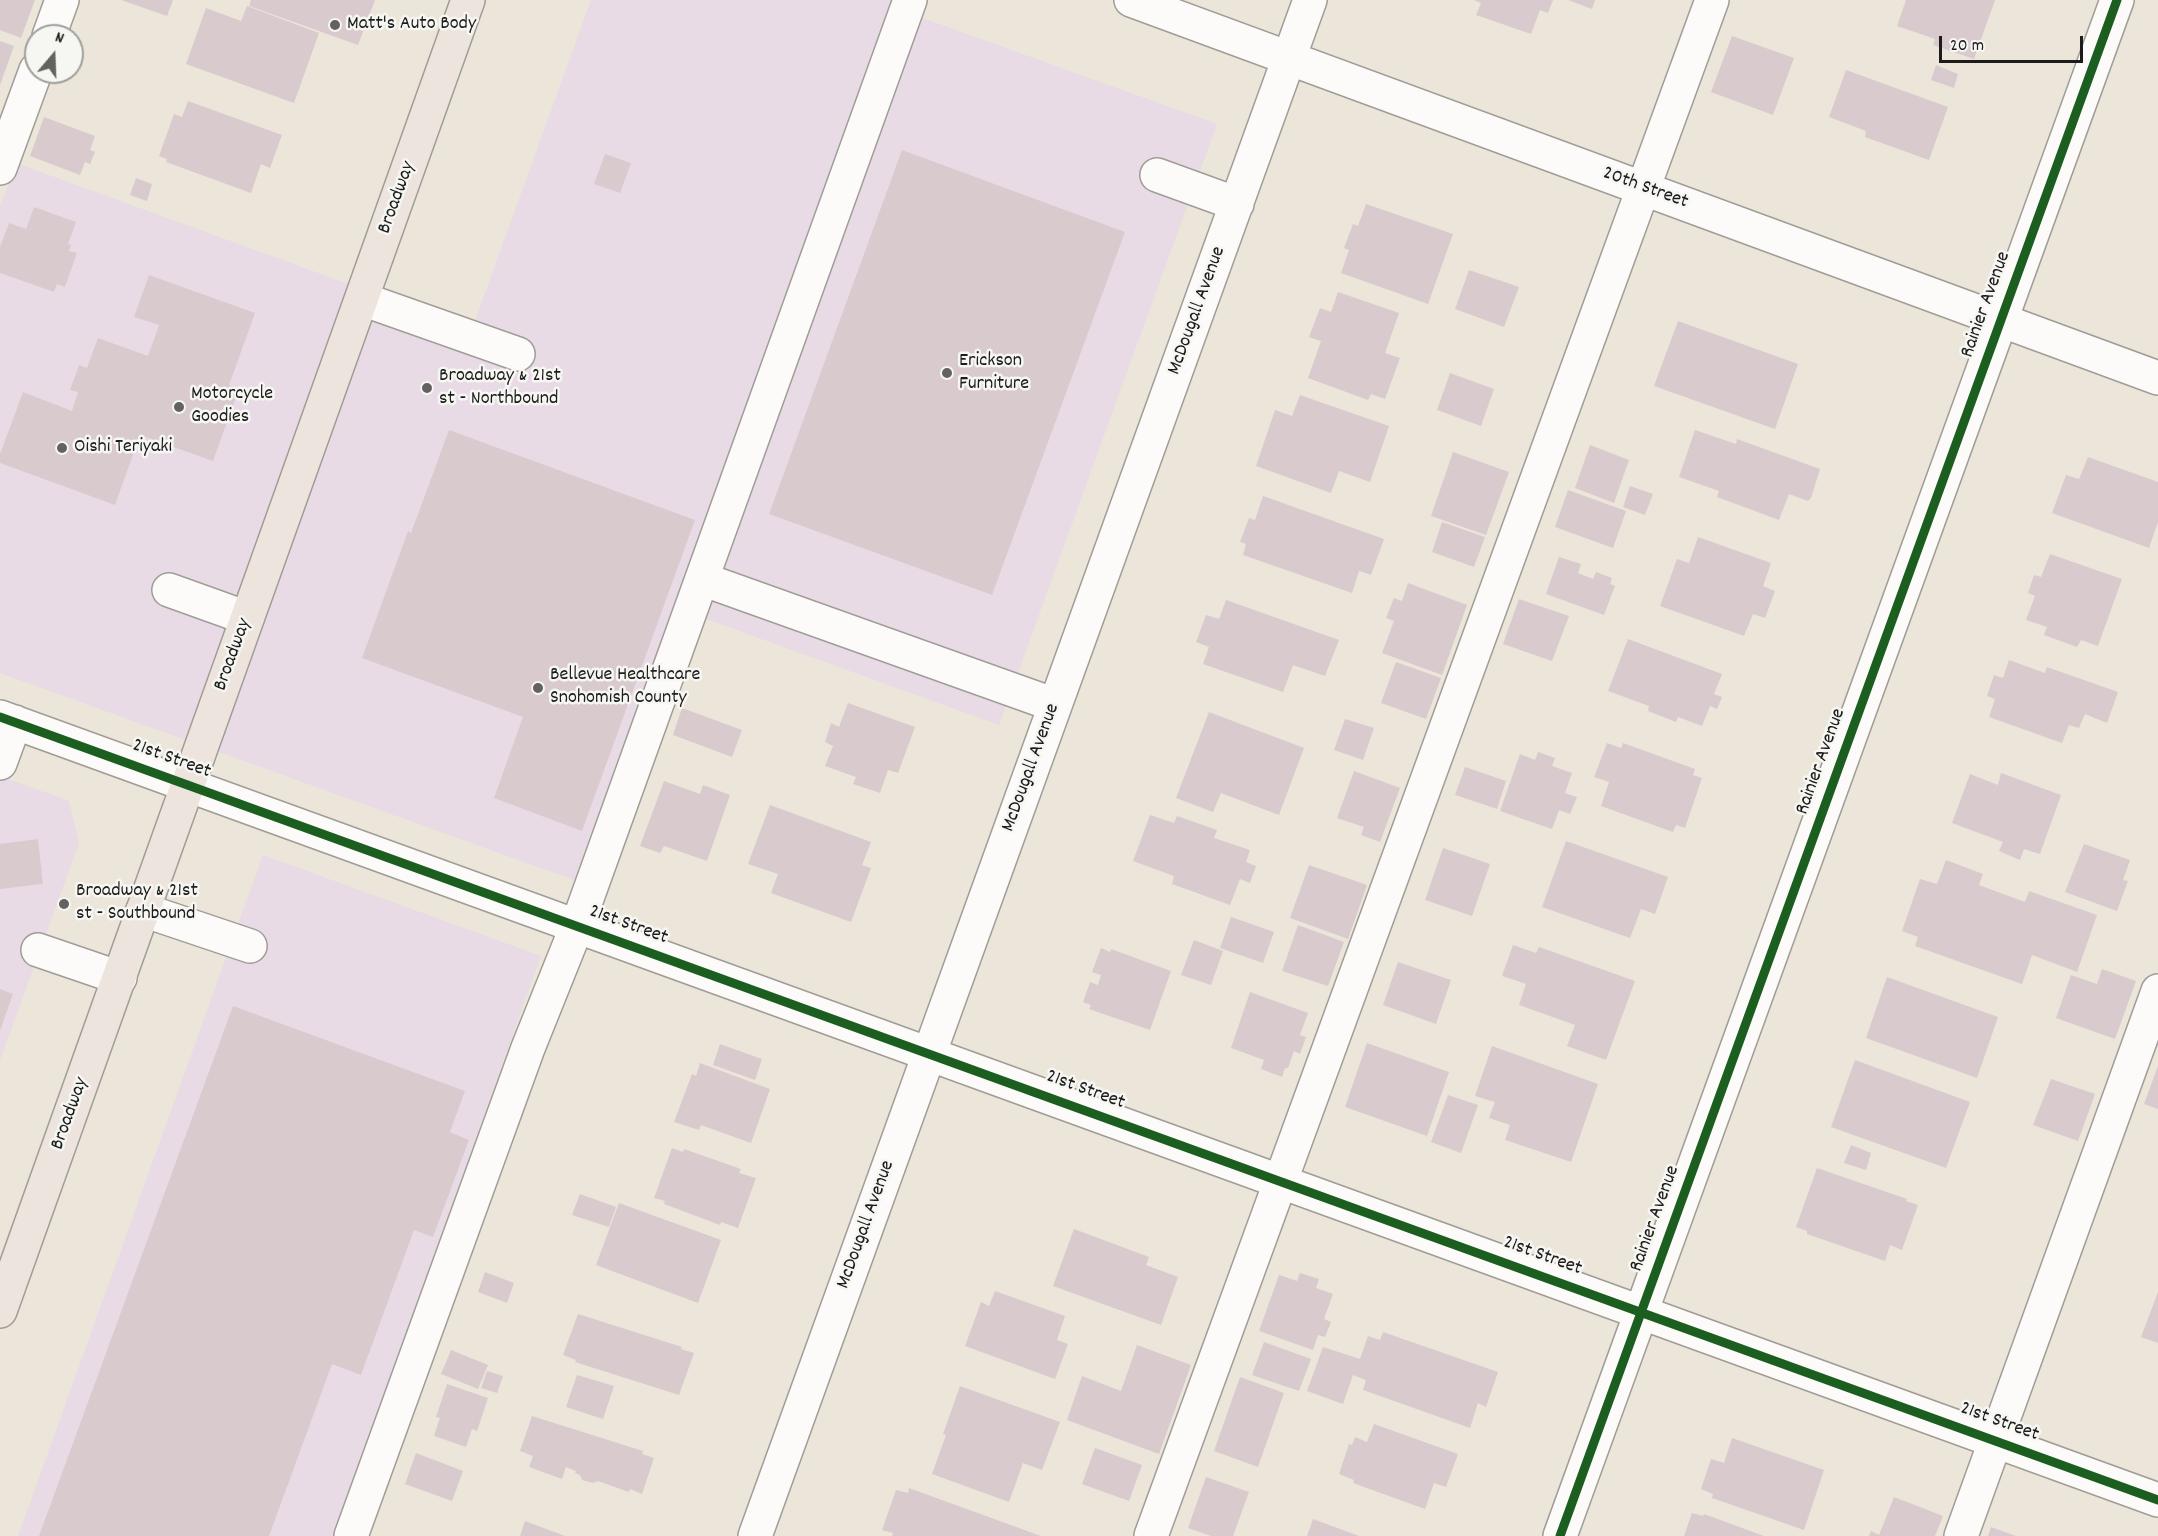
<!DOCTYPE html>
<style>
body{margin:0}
#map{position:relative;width:2158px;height:1536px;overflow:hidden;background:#ebe5da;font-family:Dekko,sans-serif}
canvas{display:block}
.north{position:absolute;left:24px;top:24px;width:60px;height:60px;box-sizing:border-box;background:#f6f6f2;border:2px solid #9f9f9c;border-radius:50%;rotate:19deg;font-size:16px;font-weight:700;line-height:24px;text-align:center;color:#1c1c1c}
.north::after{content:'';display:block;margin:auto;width:21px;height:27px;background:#64625e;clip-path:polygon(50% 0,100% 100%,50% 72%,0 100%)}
.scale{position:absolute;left:1939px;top:36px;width:144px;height:27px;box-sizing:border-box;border:3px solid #1c1c1c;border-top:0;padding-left:8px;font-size:18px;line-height:21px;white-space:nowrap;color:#1c1c1c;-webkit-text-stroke:4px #f6f6f2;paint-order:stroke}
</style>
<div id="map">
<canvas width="2158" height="1536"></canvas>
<div class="north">N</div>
<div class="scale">20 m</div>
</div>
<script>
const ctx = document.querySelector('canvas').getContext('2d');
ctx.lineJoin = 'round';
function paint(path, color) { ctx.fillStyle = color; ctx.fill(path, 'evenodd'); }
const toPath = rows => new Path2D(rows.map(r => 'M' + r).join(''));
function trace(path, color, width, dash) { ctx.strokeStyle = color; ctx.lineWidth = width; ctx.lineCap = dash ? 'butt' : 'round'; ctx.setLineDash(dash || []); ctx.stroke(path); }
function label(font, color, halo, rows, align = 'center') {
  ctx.font = font + ' Dekko,sans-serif'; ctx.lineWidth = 5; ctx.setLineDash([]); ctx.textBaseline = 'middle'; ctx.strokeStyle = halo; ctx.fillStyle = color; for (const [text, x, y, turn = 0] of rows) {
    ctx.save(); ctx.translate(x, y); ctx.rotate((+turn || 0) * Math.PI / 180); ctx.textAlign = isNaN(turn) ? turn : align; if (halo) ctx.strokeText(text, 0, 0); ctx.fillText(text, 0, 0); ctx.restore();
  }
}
paint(toPath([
 [591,0,894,0,892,7,1217,124,999,725,673,607,574,880,0,673,0,206,16,163,472,329],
 [0,776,69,801,79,843,0,1060],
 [263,855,541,956,333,1536,18,1536]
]), '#e8dbe6');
paint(toPath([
 [0,0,35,0,21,38,0,30],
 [121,0,173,0,167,16],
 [251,0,375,0,358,45,249,6],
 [1474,0,1553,0,1548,13,1540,10,1531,34,1476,15,1481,3],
 [1568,0,1595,0,1592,9],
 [1906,0,1995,0,1974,59,1933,45,1935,39,1897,26],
 [247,6,319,33,294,103,186,64,206,8,241,21],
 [1732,36,1794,58,1773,115,1711,92],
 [0,41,14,46,0,85],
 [1936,65,1958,74,1954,88,1931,80],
 [1846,70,1948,107,1929,160,1865,137,1866,131,1829,117],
 [188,101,282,135,270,168,261,164,251,193,166,162,167,159,159,156,174,114,182,117],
 [44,117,95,136,90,150,95,152,90,164,85,162,80,175,30,156],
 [902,150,1125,232,992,595,769,514],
 [605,154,631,163,620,193,594,184],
 [136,178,152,184,147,201,130,195],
 [1366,204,1453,234,1428,304,1341,273,1349,250,1344,248,1353,224,1358,226],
 [34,207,76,222,68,244,71,245,69,251,77,253,65,287,57,284,54,292,0,273,0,247,9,223,26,229],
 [1469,270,1519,287,1504,327,1455,309],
 [149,275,255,313,229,385,239,389,213,461,140,435,115,505,0,463,0,454,23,392,72,411,78,392,70,390,79,365,87,368,98,338,148,356,159,325,134,317],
 [1338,292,1399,313,1385,353,1400,358,1385,399,1371,394,1368,400,1308,378,1321,341,1309,337,1320,308,1331,312],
 [1678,321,1798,364,1775,429,1654,386],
 [1450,373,1494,389,1481,426,1437,410],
 [1300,395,1389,426,1370,482,1339,471,1331,493,1256,466,1275,410,1292,416],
 [449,430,695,520,582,831,494,798,523,717,362,658,408,531,411,533],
 [1695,430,1736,444,1737,439,1820,469,1811,498,1808,501,1789,494,1779,520,1717,497,1719,491,1679,477],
 [1590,445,1629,460,1614,503,1575,488],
 [1453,452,1509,472,1486,535,1431,516],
 [2088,457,2158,482,2158,522,2149,548,2052,513,2066,475,2079,479],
 [1630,486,1653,494,1645,515,1623,507],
 [1568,490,1626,511,1613,548,1555,527],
 [1263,496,1384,539,1371,575,1359,571,1352,593,1243,555,1246,544,1240,542,1249,518,1255,520],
 [1442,522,1485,537,1474,567,1432,552],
 [1698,537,1771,563,1763,586,1775,591,1765,618,1753,614,1744,636,1660,606,1677,559,1689,563],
 [2050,554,2122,579,2098,646,2081,640,2077,647,2044,635,2047,627,2026,620,2035,596,2028,593,2034,575,2041,577],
 [1559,557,1581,564,1578,573,1593,579,1596,572,1612,578,1610,584,1615,586,1604,615,1546,594],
 [1408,583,1467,605,1442,675,1382,653,1394,621,1386,618,1394,598,1402,601],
 [1519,599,1569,616,1552,661,1503,644],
 [1226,600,1339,640,1325,676,1293,665,1283,692,1203,664,1209,647,1196,642,1206,615,1219,619],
 [1628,639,1722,674,1714,694,1722,697,1717,709,1710,706,1702,726,1678,717,1676,722,1648,711,1649,706,1608,691],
 [2009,660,2045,673,2047,667,2118,692,2107,723,2085,714,2079,728,2069,725,2062,743,1989,717,1995,699,1987,696,1994,675,2003,678],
 [1396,662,1441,678,1426,719,1381,703],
 [848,703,915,727,898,773,888,770,880,793,853,784,856,777,825,766,833,746,825,742,831,723,839,727],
 [682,708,742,730,732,757,673,735],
 [1209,712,1304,748,1279,815,1221,793,1213,812,1176,798],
 [1345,719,1374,728,1363,760,1334,750],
 [1607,743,1621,748,1623,743,1695,769,1693,775,1702,778,1685,828,1676,825,1673,832,1601,806,1609,782,1594,777],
 [1538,752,1555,758,1552,766,1572,773,1565,793,1577,797,1570,814,1559,810,1552,829,1500,811,1520,754,1535,760],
 [1465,767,1506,781,1497,809,1455,795],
 [1354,771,1400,788,1380,842,1361,835,1364,827,1337,818],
 [2001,773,2061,795,2040,854,2024,849,2020,860,1999,851,2003,842,1952,823,1970,774,1998,785],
 [664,781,700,794,703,785,730,795,707,861,664,846,660,853,640,846],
 [770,805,871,842,862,865,871,868,851,922,771,893,778,874,748,864],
 [1150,815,1174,823,1177,816,1217,830,1214,838,1250,850,1246,862,1256,866,1250,883,1240,879,1230,905,1172,884,1174,876,1133,861],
 [38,839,43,884,0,889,0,844],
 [1566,841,1668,877,1655,914,1641,909,1630,938,1542,907],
 [2084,844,2130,860,2123,880,2128,881,2117,911,2065,892],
 [1443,848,1490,864,1472,916,1425,900],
 [1946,860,1983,874,1979,885,2025,902,2029,891,2097,915,2077,972,2032,955,2022,984,1915,946,1918,937,1902,931,1920,879,1937,884],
 [1309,865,1367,885,1348,939,1290,918],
 [1231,917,1274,932,1263,963,1220,948],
 [1298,925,1344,942,1328,986,1282,971],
 [1194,940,1223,951,1211,985,1181,975],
 [1513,945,1536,953,1539,947,1635,981,1606,1060,1567,1046,1575,1025,1519,1005,1526,984,1502,976],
 [1101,948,1110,952,1111,949,1171,971,1150,1030,1089,1009,1091,1005,1083,1002,1090,982,1098,985,1101,975,1092,972],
 [1398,962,1451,980,1436,1024,1383,1005],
 [2102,969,2136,981,2115,1039,2056,1018,2071,975,2097,984],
 [1887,977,1998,1017,1977,1078,1866,1038],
 [0,989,13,994,0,1031],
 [1250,992,1308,1013,1300,1035,1306,1037,1300,1054,1294,1051,1288,1068,1285,1068,1282,1077,1261,1069,1264,1060,1231,1048],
 [233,1006,465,1091,450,1132,469,1140,433,1237,414,1230,361,1375,332,1364,269,1536,39,1536],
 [1367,1043,1449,1072,1427,1136,1345,1107],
 [720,1044,762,1059,755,1080,713,1065],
 [1492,1046,1598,1084,1571,1162,1505,1140,1510,1125,1489,1118,1495,1102,1475,1096],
 [1855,1060,1970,1102,1946,1168,1831,1127],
 [700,1063,770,1089,751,1143,701,1125,699,1130,674,1122,692,1074,696,1076],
 [2158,1066,2158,1109,2144,1104],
 [2051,1079,2095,1094,2078,1141,2033,1125],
 [1448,1095,1478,1105,1461,1153,1431,1142],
 [1851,1145,1871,1153,1866,1170,1844,1163],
 [672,1148,683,1152,684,1149,741,1169,739,1173,756,1178,738,1228,721,1222,720,1225,664,1204,665,1201,654,1198],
 [1817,1168,1907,1199,1906,1201,1918,1205,1902,1250,1890,1245,1885,1261,1807,1234,1807,1231,1796,1227],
 [580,1194,616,1207,609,1227,572,1215],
 [619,1203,721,1240,698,1303,596,1265],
 [1074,1229,1149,1257,1146,1265,1178,1277,1161,1325,1053,1286],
 [485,1272,514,1283,507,1303,478,1292],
 [1300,1273,1319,1279,1316,1288,1333,1294,1324,1319,1331,1322,1325,1337,1318,1335,1313,1350,1259,1331,1279,1275,1297,1281],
 [995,1291,1065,1316,1057,1340,1068,1344,1055,1379,965,1346,981,1302,989,1306],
 [2158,1292,2158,1343,2141,1337],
 [578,1314,682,1347,681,1349,694,1353,679,1395,575,1362,576,1360,563,1355],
 [1383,1332,1498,1372,1486,1407,1478,1403,1470,1428,1363,1390,1366,1380,1353,1375,1343,1404,1307,1391,1323,1347,1360,1359,1368,1336,1380,1340],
 [1264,1342,1311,1359,1299,1391,1252,1375],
 [1137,1345,1191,1365,1159,1454,1067,1420,1082,1376,1121,1391],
 [451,1350,488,1365,478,1389,441,1374],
 [487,1371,503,1376,497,1393,481,1388],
 [577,1375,614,1386,603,1419,566,1407],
 [1240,1377,1284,1393,1258,1467,1214,1451],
 [447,1384,488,1398,477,1431,472,1429,466,1447,434,1436,440,1418,436,1417],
 [960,1386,1060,1422,1042,1470,1023,1463,1009,1502,932,1474,946,1435,943,1434],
 [532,1416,643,1451,642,1454,654,1458,642,1494,630,1489,629,1492,598,1481,593,1483,582,1480,580,1475,575,1473,576,1471,566,1467,562,1479,529,1467,533,1456,520,1451],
 [1374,1424,1458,1454,1446,1487,1434,1483,1425,1509,1353,1483,1354,1480,1339,1474,1349,1444,1352,1445,1355,1437,1367,1442],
 [1732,1438,1824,1470,1804,1530,1712,1498,1713,1494,1701,1489,1711,1459,1724,1463],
 [1095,1448,1142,1465,1129,1501,1082,1484],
 [416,1453,463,1471,452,1501,405,1484],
 [1206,1477,1249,1492,1233,1536,1211,1536,1188,1528],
 [909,1488,1041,1536,892,1536,893,1533,882,1530,896,1490,908,1493],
 [1894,1497,1943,1516,1935,1536,1869,1536,1871,1531,1879,1535],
 [1692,1513,1703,1516,1704,1514,1764,1536,1684,1536],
 [1313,1519,1359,1536,1307,1536],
 [525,1521,565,1536,520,1536],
 [1991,1527,2016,1536,1988,1536]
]), '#d9cbcd');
const minor = toPath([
 [1131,0,2158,378],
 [49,36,62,0],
 [0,168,36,70],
 [1157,175,1237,204],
 [362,299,518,354],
 [702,579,1055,705],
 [169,590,247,618],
 [0,717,2158,1500],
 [0,763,15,722],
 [143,910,250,946],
 [38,950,120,978],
 [351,1536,528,1048,577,926,910,0],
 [755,1536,1310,0],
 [1151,1536,1712,0],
 [1560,1536,2117,0],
 [1961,1536,2158,991]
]);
const major = toPath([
 [0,1311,468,0]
]);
trace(minor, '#a09d97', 36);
trace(major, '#a09d97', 36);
trace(minor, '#fcfbf9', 33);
trace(major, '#ede5dd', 33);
trace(toPath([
 [0,717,2158,1500],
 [1560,1536,2117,0]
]), '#1b5e20', 9);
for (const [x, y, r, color] of [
 [335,25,6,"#64625e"],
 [947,373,6,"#64625e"],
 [427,388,6,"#64625e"],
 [179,407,6,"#64625e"],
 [62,448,6,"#64625e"],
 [538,688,6,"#64625e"],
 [64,904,6,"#64625e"]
]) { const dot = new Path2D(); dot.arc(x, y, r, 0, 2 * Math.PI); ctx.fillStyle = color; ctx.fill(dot); trace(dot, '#f6f6f2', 2); }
label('20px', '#1c1c1c', '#f6f6f2', [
 ["Matt's Auto Body",347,25],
 ["Erickson",959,362],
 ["Furniture",959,385],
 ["Broadway & 21st",439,377],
 ["st - Northbound",439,400],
 ["Motorcycle",191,395],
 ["Goodies",191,418],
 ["Oishi Teriyaki",74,448],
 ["Bellevue Healthcare",550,676],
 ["Snohomish County",550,699],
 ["Broadway & 21st",76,892],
 ["st - Southbound",76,915]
], 'left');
label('20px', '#1c1c1c', '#f6f6f2', [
 ["20th Street",1645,189,20],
 ["Broadway",398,198,-70],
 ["Rainier Avenue",1987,305,-70],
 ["McDougall Avenue",1198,311,-70],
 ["Broadway",234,655,-70],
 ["21st Street",171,760,20],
 ["Rainier Avenue",1822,762,-70],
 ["McDougall Avenue",1032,768,-70],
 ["21st Street",628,926,20],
 ["21st Street",1085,1091,20],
 ["Broadway",71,1114,-70],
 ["Rainier Avenue",1656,1219,-70],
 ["McDougall Avenue",867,1225,-70],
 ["21st Street",1542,1257,20],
 ["21st Street",1999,1423,20]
]);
</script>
